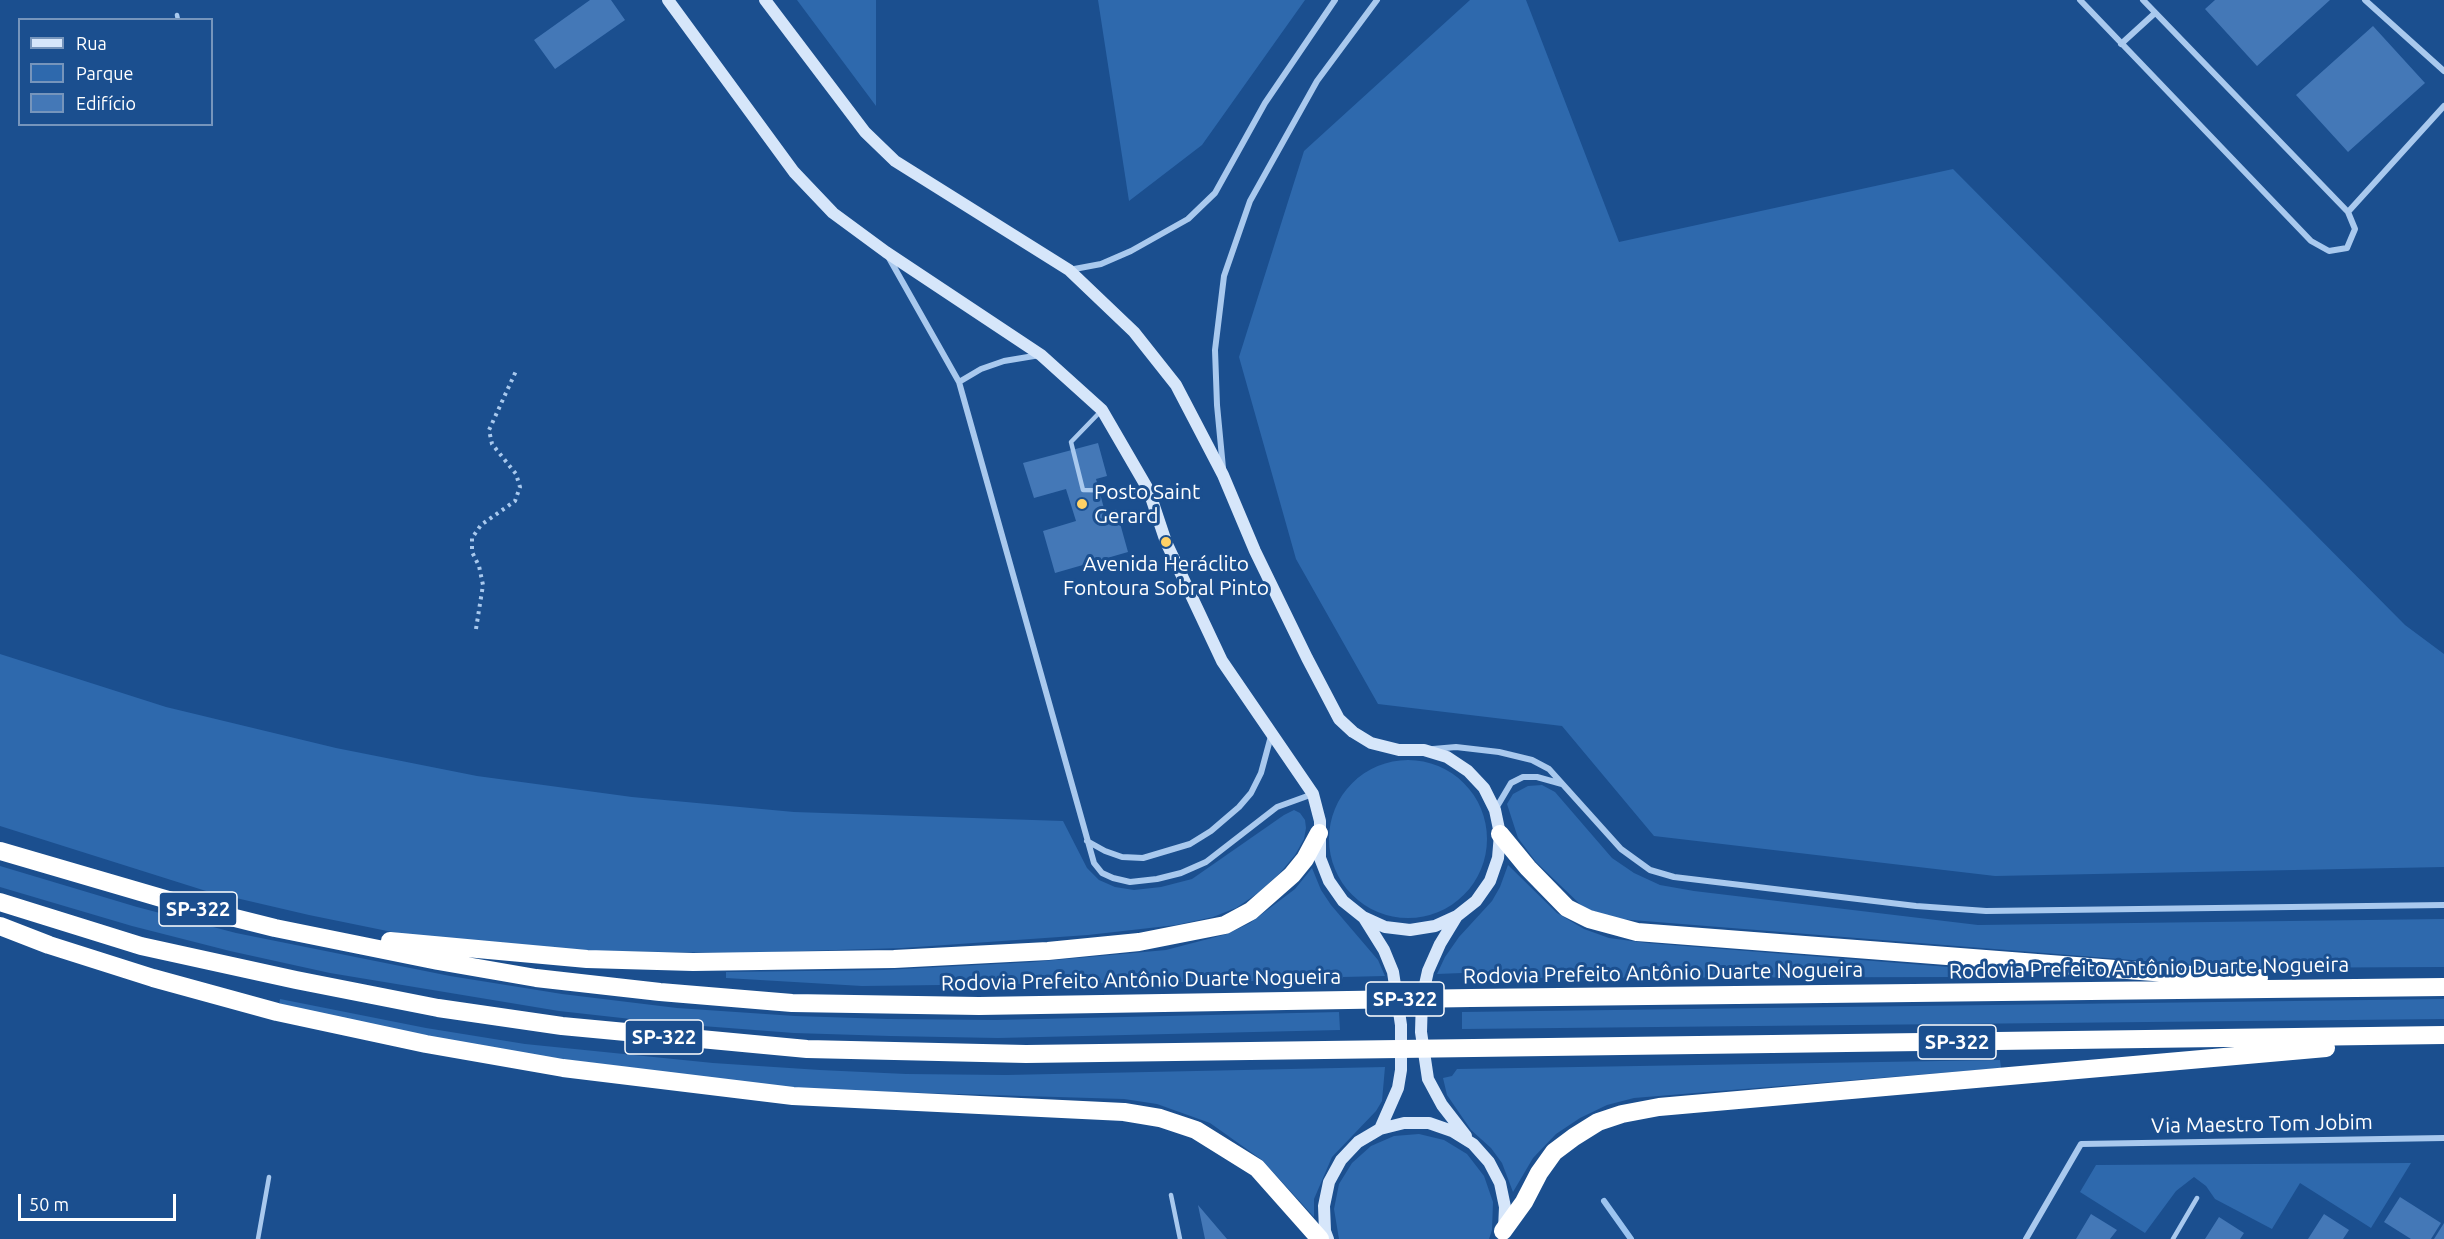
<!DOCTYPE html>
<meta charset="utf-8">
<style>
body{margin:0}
#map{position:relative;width:2444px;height:1239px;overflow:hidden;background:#1b4f8f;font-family:Ubuntu,sans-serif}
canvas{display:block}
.legend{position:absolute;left:18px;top:18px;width:195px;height:108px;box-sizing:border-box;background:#1b4f8f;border:2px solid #7695bc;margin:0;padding:8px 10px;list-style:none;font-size:18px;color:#fff}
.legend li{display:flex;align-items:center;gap:12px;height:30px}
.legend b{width:30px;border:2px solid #7695bc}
.scale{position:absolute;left:18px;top:1194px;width:158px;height:27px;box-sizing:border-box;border:3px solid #fff;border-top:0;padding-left:8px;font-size:18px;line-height:21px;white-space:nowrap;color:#fff;-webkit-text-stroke:4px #1b4f8f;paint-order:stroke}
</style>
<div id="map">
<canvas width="2444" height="1239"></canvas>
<ul class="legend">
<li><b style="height:8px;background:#d6e6fa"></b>Rua</li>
<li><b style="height:16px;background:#2e69ad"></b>Parque</li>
<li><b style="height:16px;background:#4478b7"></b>Edifício</li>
</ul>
<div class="scale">50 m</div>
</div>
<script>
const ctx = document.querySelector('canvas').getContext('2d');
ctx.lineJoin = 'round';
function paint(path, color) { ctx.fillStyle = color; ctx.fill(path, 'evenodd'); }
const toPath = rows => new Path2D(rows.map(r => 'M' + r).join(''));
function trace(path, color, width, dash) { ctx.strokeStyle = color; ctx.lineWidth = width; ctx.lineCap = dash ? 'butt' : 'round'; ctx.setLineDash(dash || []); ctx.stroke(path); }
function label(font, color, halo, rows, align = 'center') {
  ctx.font = font + ' Ubuntu,sans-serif'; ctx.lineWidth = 6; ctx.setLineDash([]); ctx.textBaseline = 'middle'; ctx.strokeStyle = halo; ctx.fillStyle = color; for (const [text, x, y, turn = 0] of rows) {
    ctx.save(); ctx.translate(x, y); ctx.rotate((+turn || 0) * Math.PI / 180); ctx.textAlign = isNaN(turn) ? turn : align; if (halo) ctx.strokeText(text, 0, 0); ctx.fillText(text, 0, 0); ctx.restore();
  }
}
paint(toPath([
 [797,0,876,0,876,106],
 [1098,0,1305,0,1202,145,1129,201],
 [1470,0,1526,0,1619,242,1953,169,2405,625,2444,654,2444,867,1995,876,1654,836,1562,726,1378,704,1296,559,1239,357,1304,151],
 [0,654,166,707,336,748,477,776,632,797,794,812,1063,821,1087,868,1099,880,1115,887,1134,890,1161,887,1192,879,1284,815,1294,810,1300,813,1305,820,1306,828,1304,839,1295,855,1280,873,1258,893,1236,908,1213,917,1176,925,1088,935,902,948,739,953,594,951,402,934,309,915,206,891,0,826],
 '1329 839a79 79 0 1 1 158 0a79 79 0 1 1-158 0Z',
 [1542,785,1555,792,1612,858,1634,873,1660,885,1694,891,1978,925,2444,919,2444,967,2232,968,1619,919,1584,908,1536,862,1518,838,1507,804,1513,794,1528,786],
 [1508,865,1557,913,1584,929,1609,938,1647,943,1962,968,1968,977,1462,978,1462,973,1437,974,1445,957,1459,937,1492,901,1500,887],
 [0,866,137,907,236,933,450,976,562,994,677,1008,795,1016,888,1019,995,1020,1339,1012,1340,1030,998,1038,890,1036,794,1033,676,1024,559,1011,330,973,230,951,132,926,0,887],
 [1312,868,1321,890,1331,905,1378,960,1385,976,1343,977,1342,980,862,986,726,978,726,972,883,970,1033,962,1166,950,1227,934,1250,923,1295,889],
 [280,999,426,1028,525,1044,713,1063,820,1070,906,1074,1006,1075,1385,1067,1382,1101,1376,1111,1332,1157,1314,1199,1314,1217,1262,1160,1210,1123,1157,1104,1124,1099,791,1089,524,1054,426,1037,279,1005],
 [2444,999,2444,1019,1462,1029,1462,1012],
 [2000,1060,2001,1068,1634,1098,1607,1105,1580,1118,1556,1134,1533,1158,1513,1192,1502,1163,1491,1148,1471,1130,1447,1095,1443,1078,1452,1076,1457,1069],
 [1419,1134,1444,1140,1467,1154,1484,1176,1493,1202,1492,1230,1489,1239,1339,1239,1334,1209,1339,1184,1352,1163,1371,1146,1394,1136],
 [2411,1163,2371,1228,2300,1183,2272,1229,2215,1199,2206,1186,2194,1177,2176,1191,2145,1233,2080,1192,2096,1165]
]), '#2e69ad');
trace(toPath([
 [1604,1201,1631,1239]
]), '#9cc4f0', 6);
paint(toPath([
 [590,0,611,0,625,20,555,69,534,40],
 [2215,0,2330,0,2257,66,2205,9],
 [2373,26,2425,83,2348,152,2296,95],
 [1098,443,1107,476,1096,479,1105,512,1116,509,1128,552,1055,573,1043,531,1076,521,1066,489,1034,498,1023,463],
 [2400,1197,2441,1223,2431,1239,2411,1239,2384,1222],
 [1198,1205,1227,1239,1205,1239],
 [2091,1214,2117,1230,2110,1239,2076,1239],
 [2324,1214,2349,1230,2343,1239,2308,1239],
 [2219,1217,2244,1233,2240,1239,2205,1239],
 [2444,1223,2444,1239,2434,1239]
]), '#4478b7');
trace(toPath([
 [476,629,483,585,479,566,472,552,472,538,481,525,515,501,520,487,516,474,492,444,489,430,516,371]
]), '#a9c9ee', 4, [3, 4.5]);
trace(toPath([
 [177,15,178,20],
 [1100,412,1071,442,1083,490,1148,491],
 [1171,1195,1180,1239],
 [258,1239,269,1177],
 [2173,1239,2197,1198]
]), '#a9c9ee', 4.5);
trace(toPath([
 [2080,0,2311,241,2329,251,2347,248,2355,229,2348,212,2143,0],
 [2365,0,2444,71],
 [2121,44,2155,13],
 [2348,212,2444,106],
 [889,258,959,382,1094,863,1102,873,1113,878,1130,882,1157,879,1181,873,1206,862,1277,807,1313,794],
 [1069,270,1101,264,1131,251,1188,219,1215,193,1265,103,1335,0],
 [959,382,981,369,1004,361,1040,355],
 [1223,468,1217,405,1215,350,1224,276,1250,201,1317,81,1377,0],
 [1433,749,1456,747,1499,752,1532,760,1549,769,1621,849,1650,870,1674,877,1916,906,1986,911,2444,905],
 [1495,810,1511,783,1523,777,1537,777,1562,784],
 [1087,841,1105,851,1122,857,1143,858,1190,844,1211,831,1239,807,1251,793,1261,773,1271,736],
 [2026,1239,2081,1144,2444,1138]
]), '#a9c9ee', 6);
trace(toPath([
 [668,0,794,172,833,213,886,252,1041,355,1102,410,1149,491,1166,542,1222,661,1313,794,1320,821,1320,858,1329,881,1343,901,1363,917,1385,927,1410,930,1435,926,1457,916,1476,901,1490,881,1498,858,1500,834,1495,810,1484,788,1468,771,1447,757,1424,750,1399,750,1371,743,1353,732,1339,719,1307,658,1255,551,1223,475,1176,385,1134,332,1069,270,895,161,865,132,765,0],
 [1457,916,1440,944,1428,971,1422,998,1421,1032,1428,1079,1442,1105,1466,1136],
 [1364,918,1384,950,1393,972,1401,1025,1401,1070,1398,1088,1380,1129],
 [1328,1239,1325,1231,1324,1206,1329,1182,1341,1160,1358,1142,1380,1129,1404,1123,1429,1123,1452,1131,1473,1144,1489,1162,1500,1183,1505,1207,1504,1229]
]), '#d6e6fa', 12);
trace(toPath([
 [1500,834,1528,868,1567,908,1589,919,1637,932,2205,976,2259,978],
 [0,851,199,909,275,928,438,961,536,978,660,992,792,1003,979,1006,1471,998,2444,987],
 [0,902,141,946,296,980,438,1008,562,1026,807,1049,1026,1054,2444,1035],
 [0,926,49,945,153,978,277,1012,426,1044,563,1068,793,1096,1124,1112,1160,1118,1196,1130,1257,1168,1320,1239],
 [390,941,587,959,693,962,894,959,1048,951,1139,942,1225,925,1251,911,1292,875,1305,859,1319,833],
 [1503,1231,1524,1202,1539,1173,1554,1152,1574,1137,1598,1122,1622,1114,1659,1107,2326,1048]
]), '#fff', 18);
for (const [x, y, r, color] of [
 [1082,504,6,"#ffd166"],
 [1166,542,6,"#ffd166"]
]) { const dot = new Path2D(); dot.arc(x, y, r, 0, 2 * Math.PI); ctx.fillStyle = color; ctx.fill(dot); trace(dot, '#1b4f8f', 2); }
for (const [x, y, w] of [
 [198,909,78],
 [1405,999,78],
 [664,1037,78],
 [1957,1042,78]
]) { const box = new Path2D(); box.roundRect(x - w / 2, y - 17, w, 34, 4.5); ctx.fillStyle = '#1b4f8f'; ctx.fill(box); trace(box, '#fff', 1.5); }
label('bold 20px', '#fff', null, [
 ["SP-322",198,909],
 ["SP-322",1405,999],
 ["SP-322",664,1037],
 ["SP-322",1957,1042]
]);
label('21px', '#fff', '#1b4f8f', [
 ["Posto Saint",1094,492],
 ["Gerard",1094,516],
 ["Avenida Heráclito",1166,564,"center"],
 ["Fontoura Sobral Pinto",1166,588,"center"]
], 'left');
label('21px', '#fff', '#1b4f8f', [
 ["Rodovia Prefeito Antônio Duarte Nogueira",2149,968,-1],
 ["Rodovia Prefeito Antônio Duarte Nogueira",1663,973,-1],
 ["Rodovia Prefeito Antônio Duarte Nogueira",1141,980,-1],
 ["Via Maestro Tom Jobim",2262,1124,-1]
]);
</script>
